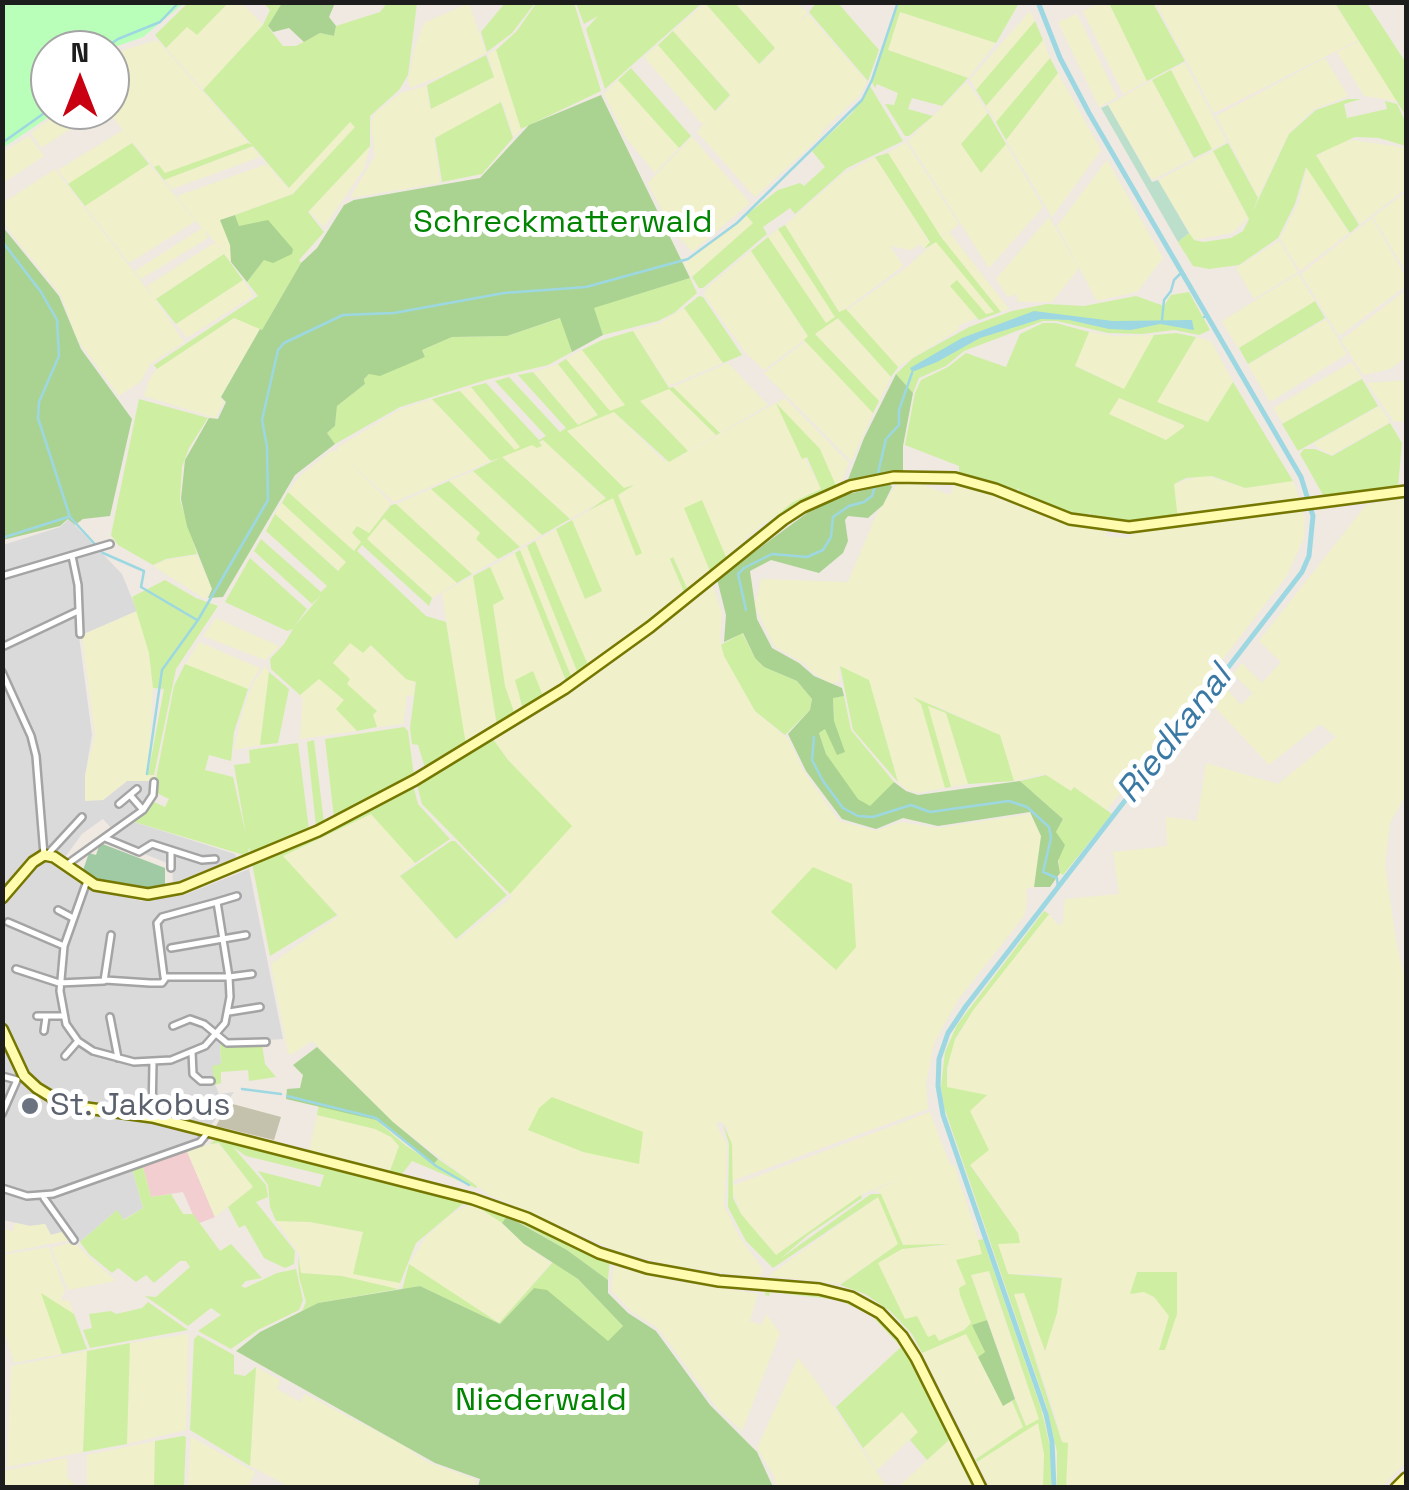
<!DOCTYPE html>
<style>
body{margin:0}
#map{position:relative;width:1409px;height:1490px;overflow:hidden;background:#efe9e1;font-family:"Space Grotesk",sans-serif}
canvas{display:block}
.frame{position:absolute;inset:0;border:5px solid #1d1d1d;pointer-events:none}
.north{position:absolute;left:30px;top:30px;width:100px;height:100px;box-sizing:border-box;background:#fff;border:2px solid #a5a5a5;border-radius:50%;rotate:0deg;font-size:28px;font-weight:700;line-height:40px;text-align:center;color:#1d1d1d}
.north::after{content:'';display:block;margin:auto;width:35px;height:45px;background:#c90011;clip-path:polygon(50% 0,100% 100%,50% 72%,0 100%)}
</style>
<div id="map">
<canvas width="1409" height="1490"></canvas>
<div class="frame"></div>
<div class="north">N</div>
</div>
<script>
const ctx = document.querySelector('canvas').getContext('2d');
ctx.lineJoin = 'round';
function paint(path, color) { ctx.fillStyle = color; ctx.fill(path, 'evenodd'); }
const toPath = rows => new Path2D(rows.map(r => 'M' + r).join(''));
function trace(path, color, width, dash) { ctx.strokeStyle = color; ctx.lineWidth = width; ctx.lineCap = dash ? 'butt' : 'round'; ctx.setLineDash(dash || []); ctx.stroke(path); }
function label(font, color, halo, rows, align = 'center') {
  ctx.font = font + ' "Space Grotesk",sans-serif'; ctx.lineWidth = 10; ctx.setLineDash([]); ctx.textBaseline = 'middle'; ctx.strokeStyle = halo; ctx.fillStyle = color; for (const [text, x, y, turn = 0] of rows) {
    ctx.save(); ctx.translate(x, y); ctx.rotate((+turn || 0) * Math.PI / 180); ctx.textAlign = isNaN(turn) ? turn : align; if (halo) ctx.strokeText(text, 0, 0); ctx.fillText(text, 0, 0); ctx.restore();
  }
}
paint(toPath([
 [69,519,122,574,137,611,79,636,92,735,85,776,103,800,127,781,153,781,147,803,112,829,103,819,82,834,58,867,93,890,142,901,184,895,249,869,283,1039,220,1043,221,1064,215,1084,219,1094,234,1092,202,1139,130,1161,143,1208,123,1220,116,1211,80,1242,69,1230,51,1235,45,1224,30,1226,3,1220,3,545,60,527],
 [131,821,235,854,237,863,173,884,172,865,112,841,112,836]
]), '#dbdada');
paint(toPath([
 [186,1149,215,1217,197,1224,183,1192,151,1197,142,1163]
]), '#f2ced0');
paint(toPath([
 [229,1103,281,1117,274,1140,216,1126]
]), '#c4c2ac');
paint(toPath([
 [228,3,242,3,263,25,203,90,166,48,187,27,197,35],
 [469,3,486,53,449,73,410,88,408,82,415,47,424,23],
 [705,3,760,65,775,48,735,3,798,3,807,13,795,27,808,14,867,82,859,96,822,131,821,136,755,197,697,132,707,120,702,124,644,57,658,45,716,112,731,95,673,31],
 [1100,3,1109,3,1147,81,1123,94,1083,11],
 [1156,3,1334,3,1358,40,1214,113],
 [1030,11,1035,21,976,90,970,79],
 [900,12,996,43,968,78,888,50],
 [1077,14,1117,97,1099,107,1058,22],
 [157,40,248,143,165,173,159,165,154,167,123,131,132,143,69,184,58,170,123,130,107,110,110,110,110,54],
 [1043,40,1050,58,996,122,986,106],
 [1359,41,1397,100,1397,101,1364,96,1337,52],
 [496,50,521,129,514,137,502,102,435,138,433,130,440,183,350,198,375,156,371,123,375,113,401,93,426,86,430,109,494,77,488,54],
 [1325,58,1348,96,1314,109,1289,133,1258,197,1216,116],
 [1185,63,1227,142,1212,149,1171,70],
 [1058,73,1101,150,1052,217,1006,140],
 [618,80,679,148,655,173,626,138,604,94],
 [1152,80,1193,159,1152,180,1108,105],
 [967,82,988,113,961,144,981,173,1006,144,1043,207,989,268,908,141],
 [63,110,100,110,41,148,31,133],
 [350,121,356,126,292,194,220,220,230,245,231,262,204,229,208,238,141,279,135,271,202,228,177,196,267,164,288,189],
 [29,136,44,156,3,183,3,152],
 [692,137,750,203,692,252,670,226,648,183],
 [1354,140,1406,148,1406,189,1360,224,1316,157,1335,144],
 [906,142,959,224,949,232,1009,309,1001,312,941,237,949,231,940,236,888,153],
 [370,146,364,169,324,227,309,211],
 [252,147,260,157,172,189,164,180],
 [1213,151,1248,218,1232,233,1194,240,1158,180],
 [875,157,930,243,924,249,920,244,911,250,890,246,903,266,840,313,785,225,843,174],
 [1107,160,1163,258,1137,292,1097,301,1057,226],
 [149,164,196,221,129,263,85,206],
 [1307,167,1349,233,1300,271,1280,239,1298,204],
 [55,169,153,297,147,286,214,243,224,254,155,299,184,342,150,364,141,381,119,396,77,339,61,295,3,223,3,203],
 [1406,192,1406,272,1373,217],
 [746,215,754,222,692,277,684,264],
 [1049,217,1079,268,1052,302,1018,302,1016,294,1008,297,996,279],
 [1372,218,1406,277,1406,286,1339,336,1301,274],
 [778,229,836,317,826,324,768,237],
 [936,241,994,312,986,315,957,281,951,286,977,318,958,326,959,329,898,367,847,310,907,267],
 [1279,241,1298,272,1254,299,1236,268],
 [751,251,808,337,764,370,746,353,704,295,706,289],
 [1298,274,1315,301,1238,348,1222,321],
 [243,280,253,296,187,338,176,324],
 [1406,290,1406,357,1390,369,1363,375,1341,340],
 [684,308,723,363,669,386,633,331,660,323],
 [234,318,260,329,220,398,224,402,215,418,144,396,150,378,157,369],
 [837,318,891,377,879,401,815,334],
 [1326,319,1347,354,1270,402,1248,365],
 [1089,332,1115,336,1154,335,1124,389,1075,365],
 [1196,337,1211,341,1233,382,1208,422,1157,402],
 [806,341,873,413,851,461,764,373],
 [582,350,626,405,610,412,566,359],
 [1352,362,1362,378,1283,423,1273,408],
 [728,363,768,405,720,433,673,387],
 [558,364,599,416,577,425,534,372],
 [1406,380,1406,421,1394,422,1367,383],
 [471,387,521,448,533,444,537,448,543,440,606,499,570,519,502,457,515,451,460,391],
 [669,389,716,435,688,451,640,401],
 [785,398,849,463,841,483,837,488,820,449,778,406,821,489,761,525,725,558,702,501,685,508,710,570,687,588,674,558,670,560,684,592,587,665,535,542,556,529,585,599,601,592,572,520,613,497,636,555,618,494,633,484,624,488,566,431,614,412,663,460,669,462],
 [1119,398,1185,426,1166,440,1108,414],
 [432,399,491,461,394,502,347,460,391,503,369,534,352,533,361,542,354,551,288,492,301,475,331,451,337,451,338,447,401,409],
 [1380,406,1390,422,1331,455,1313,444],
 [473,471,542,535,520,547,449,481],
 [1204,475,1245,488,1293,481,1300,500,1178,520,1174,484],
 [913,481,950,495,955,482,1015,499,1080,525,1106,530,1106,536,1128,538,1136,531,1301,508,1305,516,1304,538,1286,577,1107,810,1074,787,1071,791,1044,774,1014,781,1000,735,934,705,921,704,945,788,918,793,907,790,898,782,869,680,839,666,839,682,830,683,815,674,805,664,774,646,755,606,761,579,848,582,876,515,897,484],
 [431,489,481,534,476,539,498,559,472,574,396,504],
 [1406,497,1406,794,1390,823,1385,865,1397,947,1406,982,1406,1462,1382,1487,1066,1487,1062,1442,1056,1417,1014,1294,1024,1292,1045,1351,1057,1313,1062,1278,1039,1274,1008,1274,998,1244,1018,1233,970,1164,988,1150,969,1111,947,1088,950,1049,974,1009,1049,914,1058,925,1063,923,1065,899,1119,894,1113,852,1167,846,1166,817,1197,821,1206,763,1278,784,1336,737,1320,724,1269,765,1211,703,1224,686,1241,705,1253,693,1233,674,1242,663,1262,683,1281,662,1259,641,1366,505],
 [1137,1272,1177,1272,1177,1314,1164,1350,1159,1349,1169,1316,1154,1297,1144,1292,1130,1293],
 [282,503,346,562,339,571,275,514],
 [385,517,457,583,432,598,367,539],
 [527,546,577,671,571,676,520,550],
 [515,553,566,681,543,697,515,679,523,709,515,715,505,686,493,605,503,599,490,567],
 [197,555,212,589,205,599,153,566,166,560],
 [473,576,497,726,465,745,442,593],
 [712,583,722,613,720,637,724,656,755,711,789,740,804,772,839,821,876,831,901,822,938,828,1030,814,1041,836,1034,887,1026,889,1027,903,1024,916,958,1000,934,1043,926,1084,928,1109,732,1181,733,1159,727,1127,720,1121,716,1124,727,1145,724,1206,740,1238,763,1269,760,1276,751,1277,668,1265,616,1251,489,1195,393,1122,312,1041,291,1055,288,1053,271,964,339,916,282,856,371,813,415,863,399,875,457,941,512,897,510,894,571,826,508,760,493,739,569,690],
 [137,611,149,653,153,688,148,774,154,775,153,781,127,781,103,800,85,801,85,776,95,735,82,635],
 [216,618,279,646,265,660,203,636],
 [199,642,260,668,248,689,185,665],
 [350,642,370,645,406,679,415,682,413,696,407,695,403,724,377,727,373,715,377,711,346,684,333,663],
 [265,666,269,672,260,745,234,750,243,710,253,684],
 [319,678,345,701,337,710,357,731,300,739,303,699,300,695],
 [927,705,946,713,968,784,951,787],
 [930,1112,950,1165,954,1165,983,1254,956,1261,966,1284,960,1295,972,1322,964,1330,939,1341,928,1338,905,1320,877,1263,902,1249,950,1245,903,1245,880,1192,874,1191,905,1176,861,1195,776,1255,741,1214,731,1186],
 [317,1115,375,1129,391,1137,399,1146,390,1171,309,1151],
 [218,1143,253,1187,215,1217,186,1149],
 [878,1197,898,1244,840,1284,768,1276],
 [472,1203,491,1213,524,1244,551,1263,499,1323,409,1264,426,1237,449,1216],
 [276,1221,310,1222,363,1232,353,1274,400,1283,398,1289,342,1276,300,1273,300,1255],
 [15,1223,30,1226,45,1224,51,1235,65,1231,70,1240,3,1253,3,1229,13,1231],
 [74,1242,93,1261,116,1281,68,1290,52,1250,54,1247],
 [49,1247,65,1291,61,1298,63,1301,69,1300,74,1314,42,1294,62,1354,14,1363,3,1327,2,1255],
 [614,1266,666,1279,758,1294,750,1321,762,1325,766,1314,780,1333,742,1431,717,1408,658,1328,631,1311,611,1290],
 [988,1271,1039,1419,1026,1426,971,1275],
 [966,1333,1003,1405,1012,1401,1023,1427,976,1459,922,1353],
 [188,1334,186,1430,127,1444,130,1343],
 [87,1351,83,1452,7,1467,11,1366],
 [798,1358,814,1378,887,1487,776,1487,774,1476,757,1448],
 [256,1367,280,1380,277,1389,300,1402,305,1394,401,1444,427,1462,474,1479,477,1488,290,1487,250,1466],
 [902,1412,918,1432,877,1470,863,1448],
 [1038,1423,1044,1454,1043,1487,990,1487,977,1462],
 [191,1437,255,1472,248,1487,188,1487],
 [949,1440,972,1487,897,1488],
 [155,1441,154,1487,87,1487,87,1455],
 [67,1458,67,1477,77,1487,3,1488,3,1471]
]), '#f0f0ca');
paint(toPath([
 [189,2,228,3,197,35,187,27,166,48,155,35],
 [537,2,574,3,601,91,521,129,496,50,517,31],
 [264,3,282,3,268,27,283,46,296,46,320,33,334,36,336,26,380,12,387,3,417,3,408,75,399,90,370,116,370,146,308,212,324,232,299,260,301,263,262,330,234,318,157,369,154,365,258,296,247,282,264,260,239,226,235,215,293,194,355,127,350,122,289,188,253,146,164,180,154,167,159,165,165,173,248,143,252,145,203,90,263,25,270,10],
 [505,3,535,3,512,33,487,52,481,32],
 [576,3,702,3,605,89,586,29,598,16,584,24],
 [705,3,735,3,775,48,759,64],
 [816,3,838,3,879,50,868,81,809,12],
 [899,3,1019,3,996,43,900,12,888,50,968,78,942,106,912,98,908,109,933,116,909,136,905,136,885,104,894,105,898,93,877,84,875,88,872,82],
 [1109,3,1153,3,1185,61,1147,81],
 [1335,3,1367,3,1406,63,1406,116],
 [1035,21,1043,40,986,106,976,90],
 [673,31,730,95,715,111,658,45],
 [486,55,494,77,431,109,427,85],
 [1050,58,1058,73,1006,140,996,122],
 [631,68,691,136,679,148,618,80],
 [1171,70,1212,149,1194,158,1152,80],
 [870,86,903,141,847,168,795,214,790,208,763,227,767,234,703,288,699,288,692,277,753,223,746,215,778,190,800,183,804,186,825,167,812,151,852,113],
 [1348,99,1361,99,1344,104,1347,118,1387,109,1385,101,1397,104,1406,123,1406,146,1379,138,1355,137,1316,155,1359,225,1350,233,1306,167,1295,204,1278,238,1239,265,1209,269,1193,266,1178,242,1189,233,1194,240,1203,242,1231,238,1243,231,1249,219,1213,151,1228,143,1258,198,1252,213,1289,134,1316,110],
 [501,102,513,138,482,174,442,182,435,138],
 [988,113,1006,144,981,173,961,144],
 [132,143,149,164,85,206,68,184],
 [888,153,941,237,1001,312,979,320,950,286,957,280,986,314,994,312,936,242,924,249,930,242,875,157],
 [785,225,839,312,846,309,898,367,891,377,838,318,815,334,879,401,873,413,804,340,808,336,751,251,768,237,826,323,835,317,778,229],
 [224,254,243,280,176,324,156,299],
 [690,278,697,293,674,313,658,321,603,335,593,308],
 [1189,292,1210,330,1199,335,1174,330,1142,334,1108,333,1057,321,1043,321,964,351,946,366,919,378,913,393,896,374,913,358,969,327,1012,311,1047,304,1084,306,1136,296,1164,306,1171,295],
 [699,296,703,297,742,355,723,363,684,308],
 [1315,301,1325,318,1248,364,1239,348],
 [561,318,572,352,548,365,489,379,400,407,335,444,327,433,335,426,337,406,365,384,364,379,369,374,425,357,422,350,452,337,507,336],
 [1043,323,1056,323,1089,332,1075,366,1124,389,1154,335,1176,333,1196,337,1157,402,1208,422,1233,382,1293,481,1245,488,1212,476,1186,478,1174,484,1178,520,1131,525,1088,518,1091,512,1082,519,1019,495,1019,488,1013,493,959,476,959,466,905,445,915,393,921,380,948,367,966,353,1006,367,1020,334],
 [1119,398,1184,425,1184,427,1166,440,1109,414],
 [633,331,669,388,673,387,720,433,716,435,669,389,640,401,688,451,669,462,614,412,567,431,624,488,634,485,618,495,642,553,636,556,613,498,588,511,606,498,543,440,539,442,542,446,537,448,532,445,502,457,570,519,542,535,473,471,502,457,491,461,432,399,460,391,515,450,520,447,471,387,486,383,539,440,546,436,495,381,509,377,560,432,566,428,518,375,533,372,578,425,598,415,558,364,566,359,610,411,625,405,582,350,602,340],
 [1362,379,1378,406,1298,451,1282,424],
 [139,399,208,418,189,448,182,467,180,500,197,554,166,559,153,565,118,545,111,535],
 [776,403,820,449,837,488,802,505,567,684,416,775,425,768,418,745,412,744,410,728,416,682,406,679,371,645,363,653,350,643,333,663,350,679,347,684,377,711,373,715,377,727,357,731,336,709,344,700,319,679,300,695,271,669,270,659,284,644,293,629,287,631,225,602,250,558,307,609,294,627,322,594,312,604,254,551,261,539,321,592,327,586,266,531,275,514,338,571,346,562,282,503,288,492,354,551,361,542,352,533,357,526,369,533,391,505,396,504,472,574,457,583,384,518,367,539,432,598,429,606,362,545,357,551,426,616,446,622,466,745,497,726,473,576,490,567,504,599,493,605,505,686,515,715,523,709,515,680,533,671,543,696,566,681,515,553,520,550,571,676,577,671,527,546,535,541,588,665,684,592,670,559,673,557,687,588,710,571,684,508,702,500,726,557,793,502,821,489,807,457,802,459],
 [1390,423,1402,443,1398,486,1323,495,1300,454,1304,449,1315,449,1332,456],
 [449,481,520,547,498,559,476,539,480,533,431,489],
 [572,520,602,591,585,599,556,529],
 [165,580,196,598,218,606,176,669,154,775,148,775,164,689,153,688,149,653,132,597],
 [742,633,755,658,764,667,797,681,812,699,810,710,785,735,755,711,724,656,721,645],
 [185,664,248,689,234,732,231,761,209,755,205,770,233,777,246,835,234,765,250,763,249,750,298,743,309,830,316,826,307,742,314,740,324,823,334,818,325,739,404,727,408,731,414,776,334,820,251,855,249,847,248,854,244,855,131,821,152,801,165,807,169,799,155,792,157,773,174,686],
 [840,666,869,680,898,782,853,730],
 [269,672,289,689,278,743,260,745],
 [844,696,851,730,894,782,870,807,858,799,837,773,826,754,819,733,834,721,833,697],
 [913,697,1000,735,1014,781,968,784,946,713,928,706,951,787,945,788,921,704],
 [493,739,508,760,572,826,510,894,422,804,417,785],
 [1046,775,1071,791,1074,787,1112,814,1063,875,1060,873,1056,832,1063,819,1020,781],
 [413,785,418,804,450,839,415,863,371,814,283,856,337,915,270,956,252,863],
 [451,841,455,841,507,895,456,939,400,876],
 [813,867,852,884,856,947,836,970,771,912],
 [1044,911,1049,914,974,1009,955,1039,947,1068,947,1087,987,1095,970,1111,989,1150,970,1165,1018,1233,1020,1243,998,1244,1008,1274,1062,1278,1057,1313,1045,1351,1024,1293,1014,1294,1062,1442,1068,1443,1066,1488,1057,1487,1057,1452,1047,1408,944,1107,941,1087,945,1052,957,1025],
 [220,1043,229,1046,262,1044,265,1064,276,1077,249,1081,248,1070,221,1072,221,1083,215,1085,212,1066,221,1064],
 [552,1097,643,1132,639,1164,583,1152,528,1130,539,1108],
 [319,1105,376,1120,405,1145,434,1164,438,1159,477,1186,476,1188,412,1161,402,1174,390,1171,399,1146,391,1137,375,1129,317,1115],
 [723,1124,732,1144,733,1198,741,1214,776,1255,861,1195,862,1198,808,1235,780,1259,871,1194,881,1194,903,1245,950,1244,902,1249,878,1263,905,1319,917,1316,928,1337,935,1334,939,1341,964,1330,971,1323,960,1295,959,1288,966,1284,956,1260,982,1254,978,1240,983,1239,1041,1408,1051,1451,1051,1487,1043,1487,1044,1454,1038,1423,977,1462,976,1459,1023,1427,1012,1401,1015,1399,1026,1426,1039,1419,989,1271,971,1275,987,1320,973,1326,985,1352,978,1357,966,1334,922,1353,912,1334,890,1311,865,1294,840,1285,898,1244,878,1197,773,1268,746,1241,728,1207,729,1144],
 [218,1137,464,1199,465,1202,416,1243,400,1283,353,1274,363,1232,310,1222,276,1221,270,1207,268,1185,258,1171,320,1187,324,1175,246,1156,233,1147,266,1185,268,1197,256,1202,295,1251,294,1264,285,1268,264,1258,245,1225,239,1228,228,1207,253,1187,219,1143,210,1144],
 [142,1163,151,1197,171,1194,183,1214,193,1214,220,1251,231,1244,262,1278,246,1281,241,1286,245,1288,277,1273,296,1269,303,1300,299,1310,258,1330,231,1349,198,1331,221,1315,211,1308,188,1326,145,1296,156,1297,190,1267,186,1261,180,1261,154,1283,146,1275,136,1282,118,1268,112,1273,89,1254,80,1242,117,1210,124,1220,143,1208,132,1168],
 [472,1203,491,1207,610,1260,608,1280,567,1250,508,1216,502,1223],
 [298,1255,301,1273,342,1276,398,1289,318,1303,302,1311,306,1302,299,1277],
 [553,1262,578,1279,624,1327,608,1342,534,1288,500,1324,420,1286,402,1290,409,1264,499,1323],
 [1137,1272,1177,1272,1177,1314,1165,1350,1159,1350,1169,1316,1154,1297,1144,1292,1130,1294],
 [766,1289,837,1295,876,1313,910,1351,978,1487,972,1487,949,1440,927,1460,910,1440,918,1432,902,1412,863,1448,836,1407,901,1347,872,1316,839,1300,770,1292,769,1296,765,1295],
 [41,1293,74,1314,87,1349,62,1354],
 [148,1302,188,1330,90,1348,83,1330,92,1328,89,1314,111,1311,116,1314,142,1308],
 [198,1335,234,1355,234,1374,245,1376,256,1367,250,1466,190,1430,194,1339],
 [130,1343,127,1444,83,1452,87,1351],
 [183,1436,186,1437,184,1487,154,1487,155,1441]
]), '#ceefa1');
paint(toPath([
 [282,3,335,3,329,17,336,26,334,36,320,33,304,42,289,28,273,32,268,26],
 [601,95,690,278,594,308,603,335,572,352,560,318,507,336,452,337,422,350,425,357,380,376,369,374,364,379,365,384,337,406,335,426,327,433,335,444,295,475,223,597,208,598,212,589,187,526,181,499,185,460,209,418,218,419,226,402,221,397,260,329,262,330,301,263,317,248,344,205,354,200,480,178,529,125],
 [235,215,239,226,268,220,293,249,292,254,273,263,264,260,247,282,231,262,230,245,220,220],
 [2,226,59,296,81,349,132,419,110,516,83,519,75,525,68,519,60,526,3,540],
 [896,374,913,393,903,446,903,473,887,473,847,482,864,438],
 [890,484,892,487,883,505,868,518,848,516,845,520,848,541,843,553,819,573,771,560,750,571,757,619,772,648,799,663,814,676,842,688,844,696,833,698,834,721,845,752,837,755,825,729,819,733,826,754,858,799,870,806,894,782,906,791,918,795,1020,781,1063,819,1056,832,1065,845,1058,861,1060,873,1050,887,1034,887,1041,836,1030,812,938,826,903,818,876,829,842,819,806,771,788,734,810,710,812,699,797,681,764,667,755,658,743,633,724,642,726,615,717,579,814,508,836,497],
 [317,1047,393,1122,438,1159,434,1164,376,1120,286,1099,287,1089,300,1088,303,1075,293,1065],
 [507,1216,567,1250,608,1280,608,1293,628,1313,656,1331,710,1405,757,1452,773,1487,478,1487,480,1479,435,1463,236,1351,260,1332,318,1303,420,1286,500,1324,534,1288,547,1290,608,1341,623,1326,578,1279,524,1244,502,1223],
 [987,1320,1015,1399,1003,1406,978,1357,985,1352,972,1325]
]), '#aad392');
paint(toPath([
 [1108,105,1152,182,1158,180,1189,233,1178,242,1101,108]
]), '#bcdfcc');
paint(toPath([
 [100,843,165,868,165,886,138,889,101,883,82,873,89,853,96,855]
]), '#a0caa3');
paint(toPath([
 [3,2,184,2,184,3,143,37,106,50,50,50,50,110,59,110,3,148]
]), '#b9ffb9');
paint(toPath([
 [1034,311,1113,321,1192,320,1194,330,1160,324,1131,330,1109,329,1069,320,1041,319,980,338,937,362,912,372,910,368,962,338]
]), '#9dd8e2');
trace(toPath([
 [102,50,118,39,160,22,179,2],
 [2,143,50,109],
 [2,241,41,292,57,320,59,356,39,402,38,418,70,517,103,553,144,571,141,587,197,620],
 [1204,317,1207,316],
 [1162,320,1164,300,1171,291,1174,280,1182,272],
 [878,473,886,439,899,425,899,410,912,373],
 [2,538,68,517],
 [746,610,738,574,744,568,772,554,807,557,823,550,831,537,833,517,849,506,864,502,872,496,875,486],
 [814,737,812,760,823,781,843,808,858,816,873,817,911,805,930,812,1009,801,1027,807,1049,827,1051,838,1043,872,1057,878,1058,888],
 [147,774,162,670,198,620,268,500,267,447,262,420,278,350,284,343,343,315,394,313,504,293,586,287,688,259,737,223,862,100,872,80,898,2],
 [242,1089,281,1094],
 [287,1096,376,1118,436,1166,469,1185]
]), '#9dd8e2', 2.5);
trace(toPath([
 [1038,2,1060,58,1089,113,1301,477,1313,516,1309,556,1302,572,966,1006,948,1033,939,1059,938,1086,943,1115,1046,1414,1052,1442,1054,1488]
]), '#9dd8e2', 5);
const street = toPath([
 [72,556,78,585,80,634],
 [2,576,110,544],
 [2,647,78,611],
 [2,672,31,736,36,756,44,855],
 [130,795,143,810],
 [119,804,137,789],
 [105,838,139,852,152,844,202,860,215,859],
 [47,855,82,817],
 [66,865,143,810,153,795,154,782],
 [171,868,171,850],
 [87,881,64,946,60,991,66,1024,78,1041,93,1051,134,1062,171,1060,205,1046,225,1023,230,997,229,977,217,902,162,917,157,923,164,977,229,977,252,974],
 [217,902,237,896],
 [58,910,73,918],
 [8,922,64,946],
 [171,948,246,935],
 [16,969,59,983,104,981,111,935],
 [105,980,150,983,162,983,165,979],
 [229,1012,260,1007],
 [37,1016,63,1016],
 [110,1017,118,1058],
 [173,1026,190,1019,204,1024,227,1043,266,1042],
 [44,1031,46,1017],
 [192,1052,193,1074,201,1081,211,1081],
 [65,1056,78,1041],
 [2,1076,17,1080],
 [2,1114,17,1080],
 [152,1117,153,1062],
 [2,1188,27,1196,53,1194,200,1142,209,1131],
 [44,1198,74,1240]
]);
const secondary = toPath([
 [2,898,33,862,44,855,54,857,95,885,148,894,181,888,318,831,415,780,564,689,650,627,783,520,803,507,850,486,894,477,955,478,995,489,1070,519,1129,527,1406,491],
 [2,1029,24,1076,37,1088,65,1105,152,1117,473,1199,527,1218,599,1253,647,1268,719,1281,819,1289,851,1297,880,1313,902,1336,916,1358,981,1488],
 [1396,1488,1406,1478]
]);
trace(street, '#a4a4a4', 10);
trace(secondary, '#757700', 14);
trace(street, '#fff', 5);
trace(secondary, '#fffcaf', 9);
for (const [x, y, r, color] of [
 [30,1106,10,"#6b7280"]
]) { const dot = new Path2D(); dot.arc(x, y, r, 0, 2 * Math.PI); ctx.fillStyle = color; ctx.fill(dot); trace(dot, '#fff', 4); }
label('32px', '#018501', '#fff', [
 ["Schreckmatterwald",563,223],
 ["Niederwald",541,1401]
]);
label('32px', '#5b616d', '#fff', [
 ["St. Jakobus",50,1106]
], 'left');
label('italic 35px', '#3b79a5', '#fff', [
 ["Riedkanal",1175,735,-52]
]);
</script>
